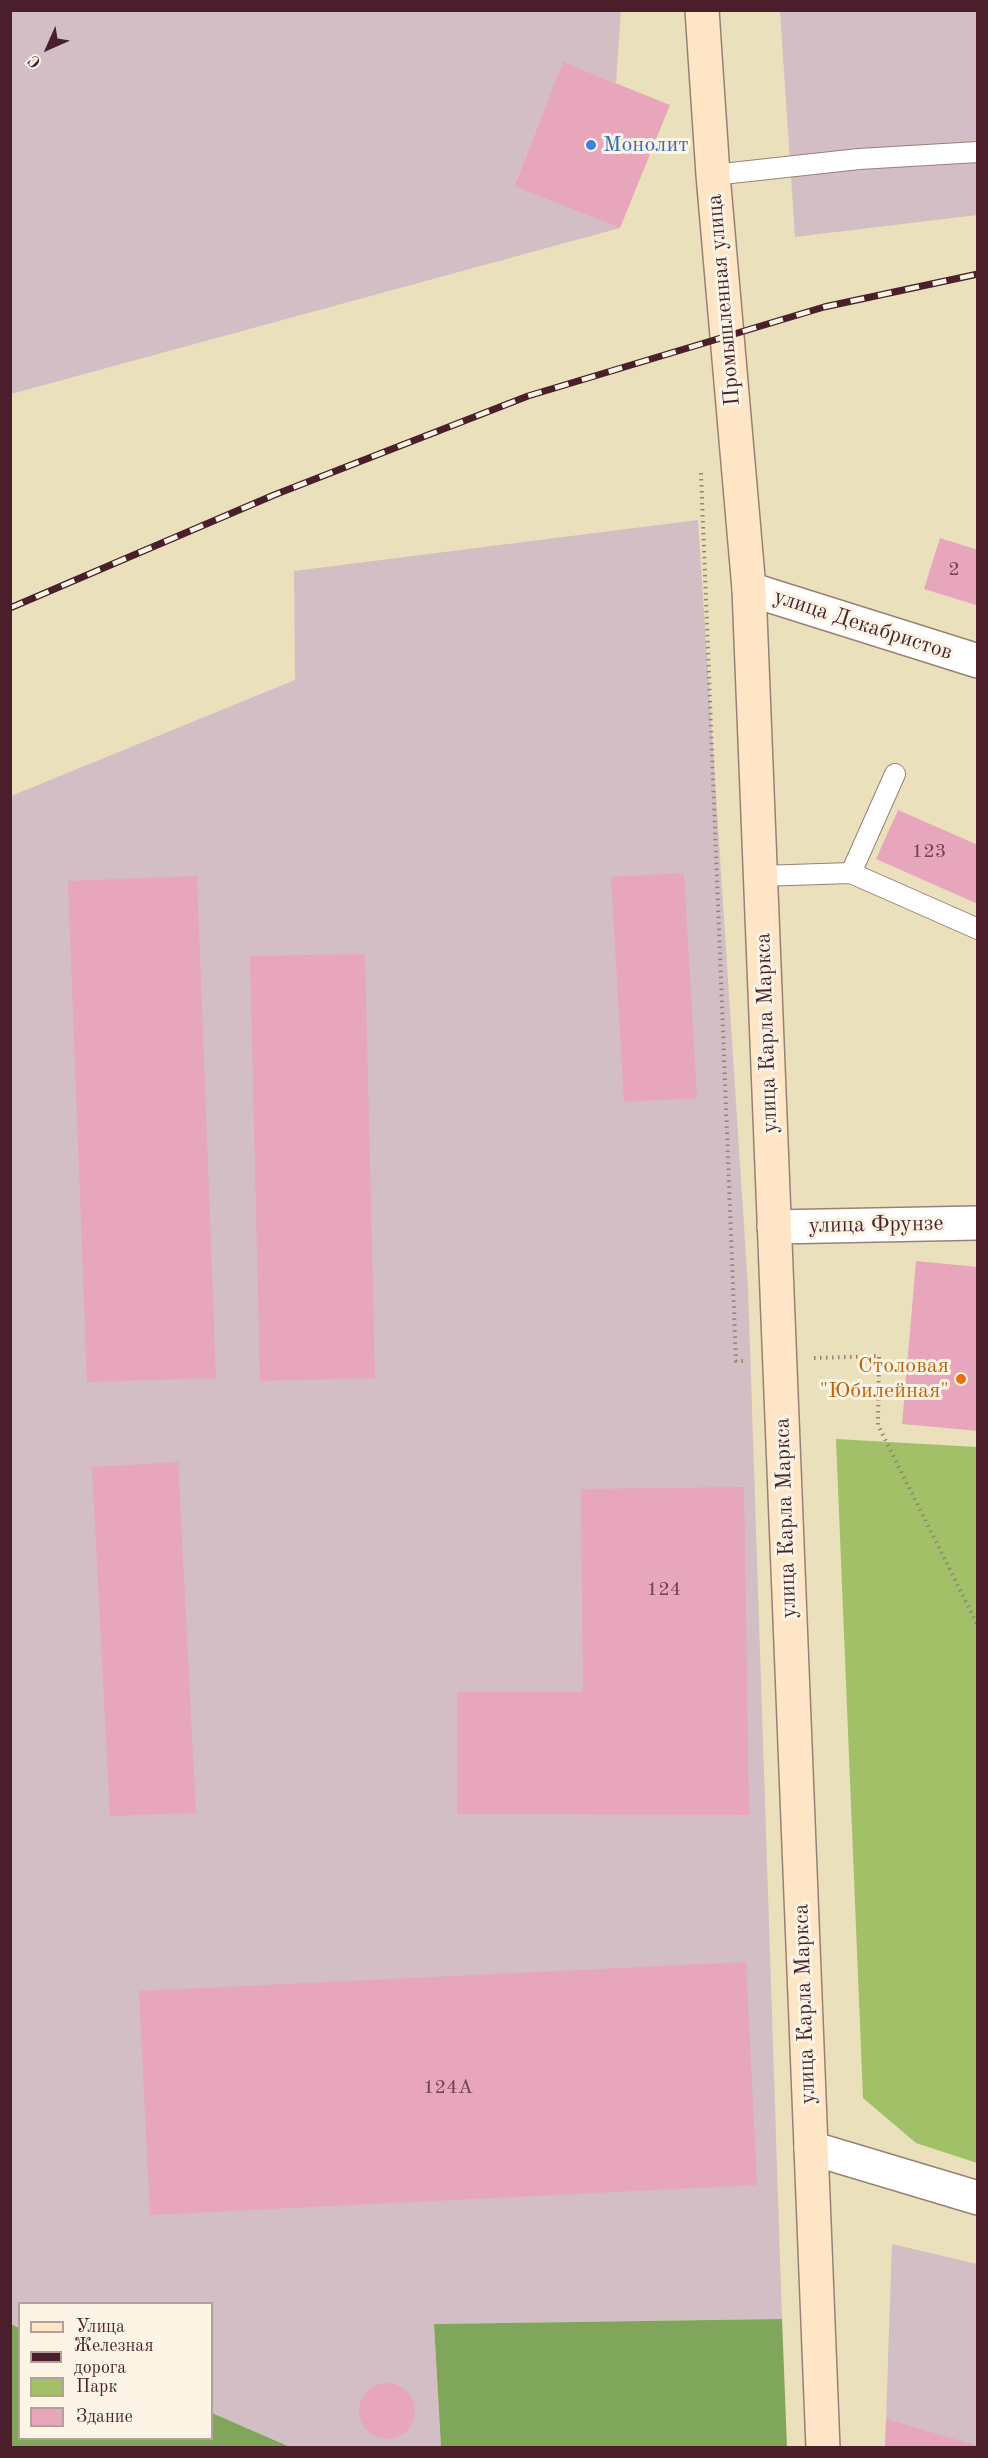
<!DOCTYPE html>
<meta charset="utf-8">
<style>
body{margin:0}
#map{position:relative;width:988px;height:2458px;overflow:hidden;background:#eae0bc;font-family:"Old Standard TT",serif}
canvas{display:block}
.frame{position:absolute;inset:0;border:12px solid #4a1f2b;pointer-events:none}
.legend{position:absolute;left:18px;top:2302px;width:195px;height:138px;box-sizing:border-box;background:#fcf5e5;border:2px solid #b59f9b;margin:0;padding:8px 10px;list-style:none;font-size:18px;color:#4a1f2b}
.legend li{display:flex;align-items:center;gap:12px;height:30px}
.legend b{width:30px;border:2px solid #b59f9b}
.north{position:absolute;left:18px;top:18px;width:60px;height:60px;-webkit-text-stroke:4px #fcf5e5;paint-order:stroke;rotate:225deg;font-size:16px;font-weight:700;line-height:24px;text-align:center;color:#4a1f2b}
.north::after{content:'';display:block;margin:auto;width:21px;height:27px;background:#4a1f2b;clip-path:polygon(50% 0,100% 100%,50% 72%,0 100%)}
</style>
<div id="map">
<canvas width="988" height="2458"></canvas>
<div class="frame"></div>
<ul class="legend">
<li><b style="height:8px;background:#fde5c5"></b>Улица</li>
<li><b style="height:8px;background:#4a1f2b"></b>Железная дорога</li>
<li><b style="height:16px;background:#a1c068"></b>Парк</li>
<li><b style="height:16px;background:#e8a6bc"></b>Здание</li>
</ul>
<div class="north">С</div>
</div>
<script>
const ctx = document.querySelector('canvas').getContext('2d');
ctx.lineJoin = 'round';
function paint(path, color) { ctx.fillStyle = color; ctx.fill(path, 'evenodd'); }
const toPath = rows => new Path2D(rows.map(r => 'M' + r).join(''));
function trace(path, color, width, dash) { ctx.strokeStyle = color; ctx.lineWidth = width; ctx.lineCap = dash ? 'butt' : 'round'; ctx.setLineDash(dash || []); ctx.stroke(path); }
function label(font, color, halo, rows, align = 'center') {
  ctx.font = font + ' "Old Standard TT",serif'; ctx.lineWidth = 6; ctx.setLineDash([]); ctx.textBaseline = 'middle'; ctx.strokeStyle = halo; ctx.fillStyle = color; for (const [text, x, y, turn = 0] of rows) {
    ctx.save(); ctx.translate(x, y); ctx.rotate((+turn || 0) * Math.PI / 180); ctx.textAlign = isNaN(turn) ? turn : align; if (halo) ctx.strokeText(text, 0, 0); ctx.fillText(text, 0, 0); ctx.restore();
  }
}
paint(toPath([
 [11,11,621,11,616,83,563,63,514,185,620,228,11,394],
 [780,11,977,11,977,215,795,237],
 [698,520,748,1287,782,2319,434,2324,441,2448,290,2447,212,2413,212,2304,20,2304,19,2328,11,2324,11,796,295,680,294,571],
 [892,2244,977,2264,977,2447,885,2448]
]), '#d2bec4');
paint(toPath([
 [836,1439,977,1447,977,2163,916,2143,863,2098]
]), '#a1c068');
paint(toPath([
 [782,2319,787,2447,441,2447,434,2324],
 [11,2324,19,2328,20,2438,212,2438,212,2413,290,2447,11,2447]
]), '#80a65c');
paint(toPath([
 [563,62,670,105,620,228,514,186],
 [940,538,978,550,976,605,924,589],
 [898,810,978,845,978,904,876,859],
 [684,873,697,1098,624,1102,611,877],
 [197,876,216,1378,87,1382,68,881],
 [365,954,375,1378,260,1381,250,956],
 [916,1261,978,1267,978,1431,902,1424],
 [178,1462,196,1813,110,1816,92,1467],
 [744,1487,749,1815,457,1814,457,1692,583,1692,581,1489],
 [746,1962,757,2185,150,2215,139,1991],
 '359 2411a28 28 0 1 1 56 0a28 28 0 1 1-56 0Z',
 [886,2419,978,2446,978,2448,885,2448]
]), '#e8a6bc');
const lane = toPath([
 [713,175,859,159,978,152],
 [851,873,895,774],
 [760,876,851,873,978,929]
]);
const street = toPath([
 [749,589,978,661],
 [774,1227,978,1223],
 [811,2148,978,2198]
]);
const secondary = toPath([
 [702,10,713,175,749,589,823,2448]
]);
trace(lane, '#9a8074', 22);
trace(street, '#9a8074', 36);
trace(secondary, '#9a8074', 36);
trace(toPath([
 [701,473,736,1361,746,1361],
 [814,1358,879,1356,878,1425,978,1626]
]), '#9a8074', 4, [1.5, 4.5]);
trace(lane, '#fff', 20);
trace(street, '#fff', 33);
trace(secondary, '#fde5c5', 33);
const rail = toPath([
 [10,608,274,495,528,396,824,307,978,274]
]);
trace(rail, '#4a1f2b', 7);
trace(rail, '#fcf5e5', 4.5, [14]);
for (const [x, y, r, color] of [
 [591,145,6,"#3f7fe0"],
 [961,1379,6,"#e8710a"]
]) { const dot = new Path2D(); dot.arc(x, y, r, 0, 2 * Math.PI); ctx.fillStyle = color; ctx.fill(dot); trace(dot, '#fcf5e5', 2); }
label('20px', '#72414f', null, [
 ["2",954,570],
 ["123",929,852],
 ["124",664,1590],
 ["124А",448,2088]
]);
label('22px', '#366cbe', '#fcf5e5', [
 ["Монолит",603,145]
], 'left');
label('22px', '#4a1f2b', '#fcf5e5', [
 ["Промышленная улица",724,300,-95],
 ["улица Декабристов",863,625,18],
 ["улица Карла Маркса",767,1033,-92],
 ["улица Фрунзе",876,1225,-1],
 ["улица Карла Маркса",786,1518,-92],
 ["улица Карла Маркса",805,2004,-92]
]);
label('22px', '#c56008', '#fcf5e5', [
 ["Столовая",949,1366],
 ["\"Юбилейная\"",949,1391]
], 'right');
</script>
